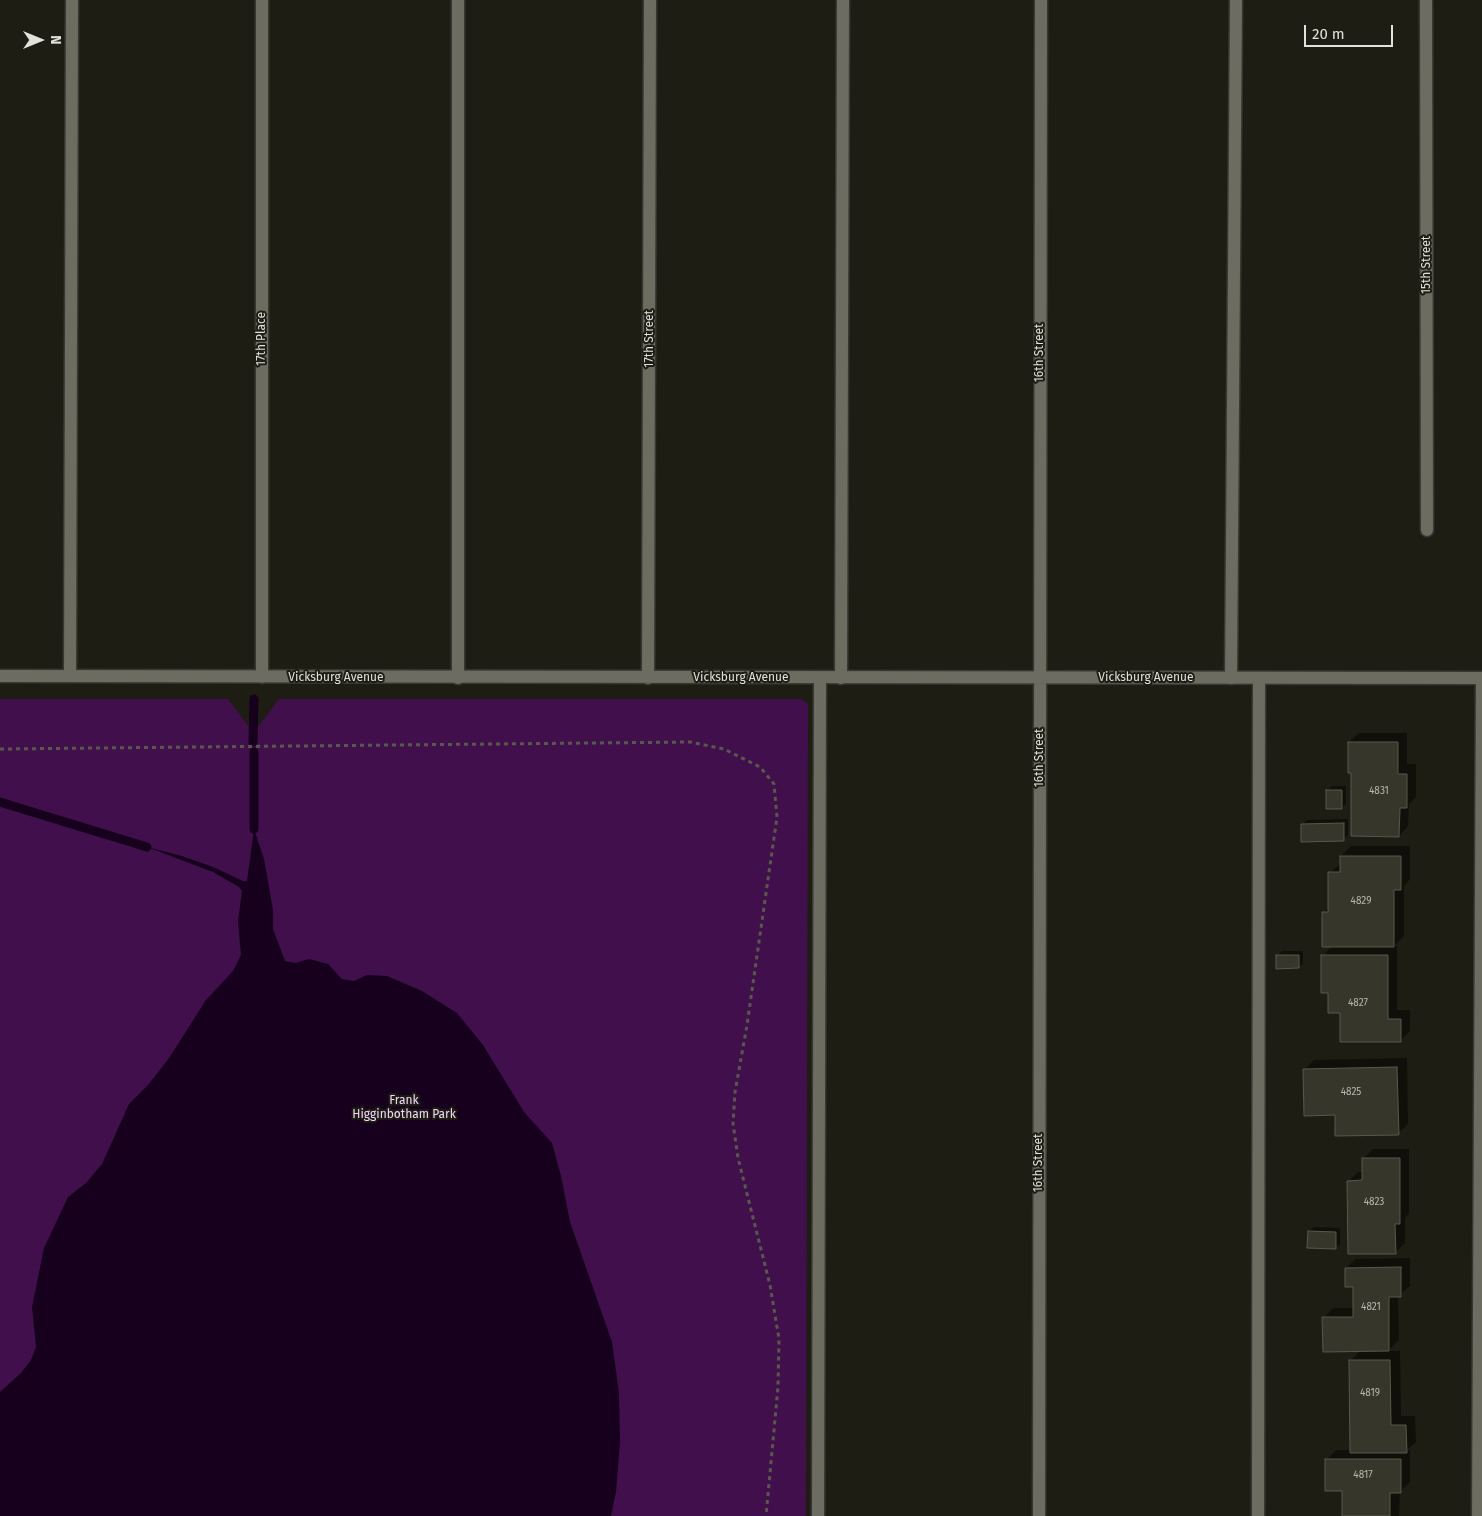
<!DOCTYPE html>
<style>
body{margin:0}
#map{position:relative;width:1482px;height:1516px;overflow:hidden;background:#1e1d13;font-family:"Fira Sans",sans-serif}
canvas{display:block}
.north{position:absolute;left:15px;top:15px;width:50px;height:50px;-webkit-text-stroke:4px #1e1d13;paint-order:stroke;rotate:90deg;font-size:14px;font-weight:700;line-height:20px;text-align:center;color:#e2e1da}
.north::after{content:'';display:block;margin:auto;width:18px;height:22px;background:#e2e1da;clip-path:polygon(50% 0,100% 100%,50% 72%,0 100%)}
.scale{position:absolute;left:1304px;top:25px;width:89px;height:22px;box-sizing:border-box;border:2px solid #e2e1da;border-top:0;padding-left:6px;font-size:15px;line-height:18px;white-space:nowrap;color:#e2e1da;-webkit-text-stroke:4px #1e1d13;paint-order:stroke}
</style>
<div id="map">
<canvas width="1482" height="1516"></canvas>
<div class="north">N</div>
<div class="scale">20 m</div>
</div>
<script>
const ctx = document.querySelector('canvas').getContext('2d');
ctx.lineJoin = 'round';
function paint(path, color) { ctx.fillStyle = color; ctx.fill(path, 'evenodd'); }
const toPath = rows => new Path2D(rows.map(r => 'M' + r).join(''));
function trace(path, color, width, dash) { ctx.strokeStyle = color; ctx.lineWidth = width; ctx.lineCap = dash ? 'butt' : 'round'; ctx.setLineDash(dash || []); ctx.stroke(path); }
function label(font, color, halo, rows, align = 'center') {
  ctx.font = font + ' "Fira Sans",sans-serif'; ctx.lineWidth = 4; ctx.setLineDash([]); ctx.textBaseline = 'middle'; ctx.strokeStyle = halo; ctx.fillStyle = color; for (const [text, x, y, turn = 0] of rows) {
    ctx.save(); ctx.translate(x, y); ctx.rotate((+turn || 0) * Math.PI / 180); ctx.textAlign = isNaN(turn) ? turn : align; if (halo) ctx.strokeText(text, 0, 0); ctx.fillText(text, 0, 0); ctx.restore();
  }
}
paint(toPath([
 [0,699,228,699,249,727,258,727,279,699,801,699,808,704,806,1516,0,1516]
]), '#41104c');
paint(toPath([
 [254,829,264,859,273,910,273,929,285,961,295,963,309,959,328,964,342,979,354,981,367,975,387,976,422,991,457,1013,483,1045,524,1112,552,1143,561,1176,570,1222,612,1342,619,1393,620,1442,616,1492,611,1516,0,1516,0,1392,21,1373,31,1360,36,1347,32,1307,44,1248,68,1197,86,1183,102,1164,129,1104,148,1085,169,1058,206,1000,233,971,241,955,238,921,242,891,239,887,213,872,147,847,182,856,213,867,243,881,247,881]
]), '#17001e');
paint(toPath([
 [1359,733,1407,733,1407,764,1416,764,1416,797,1409,804,1408,826,1399,836,1352,772,1349,742],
 [1332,786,1346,786,1346,804,1341,808,1328,790],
 [1348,819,1348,835,1343,840,1303,824,1307,820],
 [1351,846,1410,846,1410,879,1404,886,1404,936,1394,946,1397,946,1397,1010,1410,1010,1410,1031,1400,1041,1341,1011,1330,992,1323,956,1332,946,1324,913,1329,907,1330,873,1341,863,1341,856],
 [1282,951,1303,951,1303,963,1299,967,1277,956],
 [1407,1058,1408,1124,1398,1133,1336,1114,1304,1070,1314,1060],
 [1373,1149,1409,1149,1409,1213,1405,1218,1405,1243,1395,1253,1349,1181,1358,1172,1363,1172,1363,1159],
 [1314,1227,1340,1228,1340,1244,1335,1248,1309,1231],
 [1410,1258,1410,1286,1398,1296,1399,1340,1388,1351,1400,1351,1401,1416,1415,1416,1416,1442,1407,1450,1410,1450,1410,1482,1400,1492,1399,1516,1344,1516,1344,1489,1327,1460,1336,1450,1351,1450,1350,1361,1361,1350,1324,1318,1333,1308,1354,1308,1354,1285,1346,1268,1356,1259]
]), '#0007');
trace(toPath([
 [253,742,254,699],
 [254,752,254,829],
 [0,802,147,847]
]), '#17001e', 9);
const building = toPath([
 [1348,742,1398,742,1398,774,1407,774,1407,808,1400,808,1399,837,1351,836,1351,773,1348,773,1348,742],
 [1326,790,1342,790,1342,809,1326,809,1326,790],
 [1344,823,1344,841,1301,842,1301,824,1344,823],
 [1340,856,1401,856,1401,890,1394,890,1394,947,1322,947,1322,912,1328,912,1328,872,1340,872,1340,856],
 [1276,955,1299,955,1299,968,1276,969,1276,955],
 [1321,955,1388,955,1388,1019,1401,1019,1401,1042,1340,1042,1340,1013,1328,1013,1328,993,1321,993,1321,955],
 [1397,1067,1399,1135,1335,1136,1335,1115,1304,1116,1303,1069,1397,1067],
 [1362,1158,1400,1158,1400,1224,1395,1224,1396,1254,1348,1254,1347,1181,1362,1180,1362,1158],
 [1308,1231,1336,1232,1336,1249,1307,1248,1308,1231],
 [1401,1267,1401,1297,1389,1297,1389,1351,1323,1352,1322,1317,1353,1317,1353,1287,1345,1287,1345,1268,1401,1267],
 [1349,1360,1390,1360,1391,1425,1406,1425,1407,1453,1350,1453,1349,1360],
 [1325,1459,1401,1459,1401,1493,1390,1493,1390,1516,1342,1516,1342,1491,1325,1491,1325,1459]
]);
paint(building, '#37362b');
trace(building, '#59584c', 1);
const service = toPath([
 [458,0,458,678],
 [70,676,72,0],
 [841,678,843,0],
 [1231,678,1236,0],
 [818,1516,820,678],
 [1258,1516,1259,678]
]);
const minor = toPath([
 [1426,0,1427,530],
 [0,676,1482,678],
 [262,677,262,0],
 [648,678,650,0],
 [1039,1516,1041,0],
 [1478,1516,1482,678]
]);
trace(service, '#383732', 15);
trace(minor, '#383732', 15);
trace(toPath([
 [0,749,690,742,724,749,760,767,774,784,777,817,747,1025,735,1092,733,1123,738,1158,770,1285,779,1339,778,1387,766,1516]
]), '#59584f', 3, [4, 4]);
trace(service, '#6d6c60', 12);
trace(minor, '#6d6c60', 12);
label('10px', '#b7b6ae', null, [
 ["4831",1379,791],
 ["4829",1361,901],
 ["4827",1358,1003],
 ["4825",1351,1092],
 ["4823",1374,1202],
 ["4821",1371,1307],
 ["4819",1370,1393],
 ["4817",1363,1475]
]);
label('12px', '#e2e1da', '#1e1d13', [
 ["15th Street",1427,265,-90],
 ["17th Place",262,339,-90],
 ["17th Street",650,339,-90],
 ["16th Street",1040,353,-90],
 ["Vicksburg Avenue",336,678],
 ["Vicksburg Avenue",741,678],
 ["Vicksburg Avenue",1146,678],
 ["16th Street",1040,758,-90],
 ["16th Street",1039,1163,-90]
]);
label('12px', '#f5d5fd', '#1e1d13', [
 ["Frank",404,1101],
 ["Higginbotham Park",404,1115]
]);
</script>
